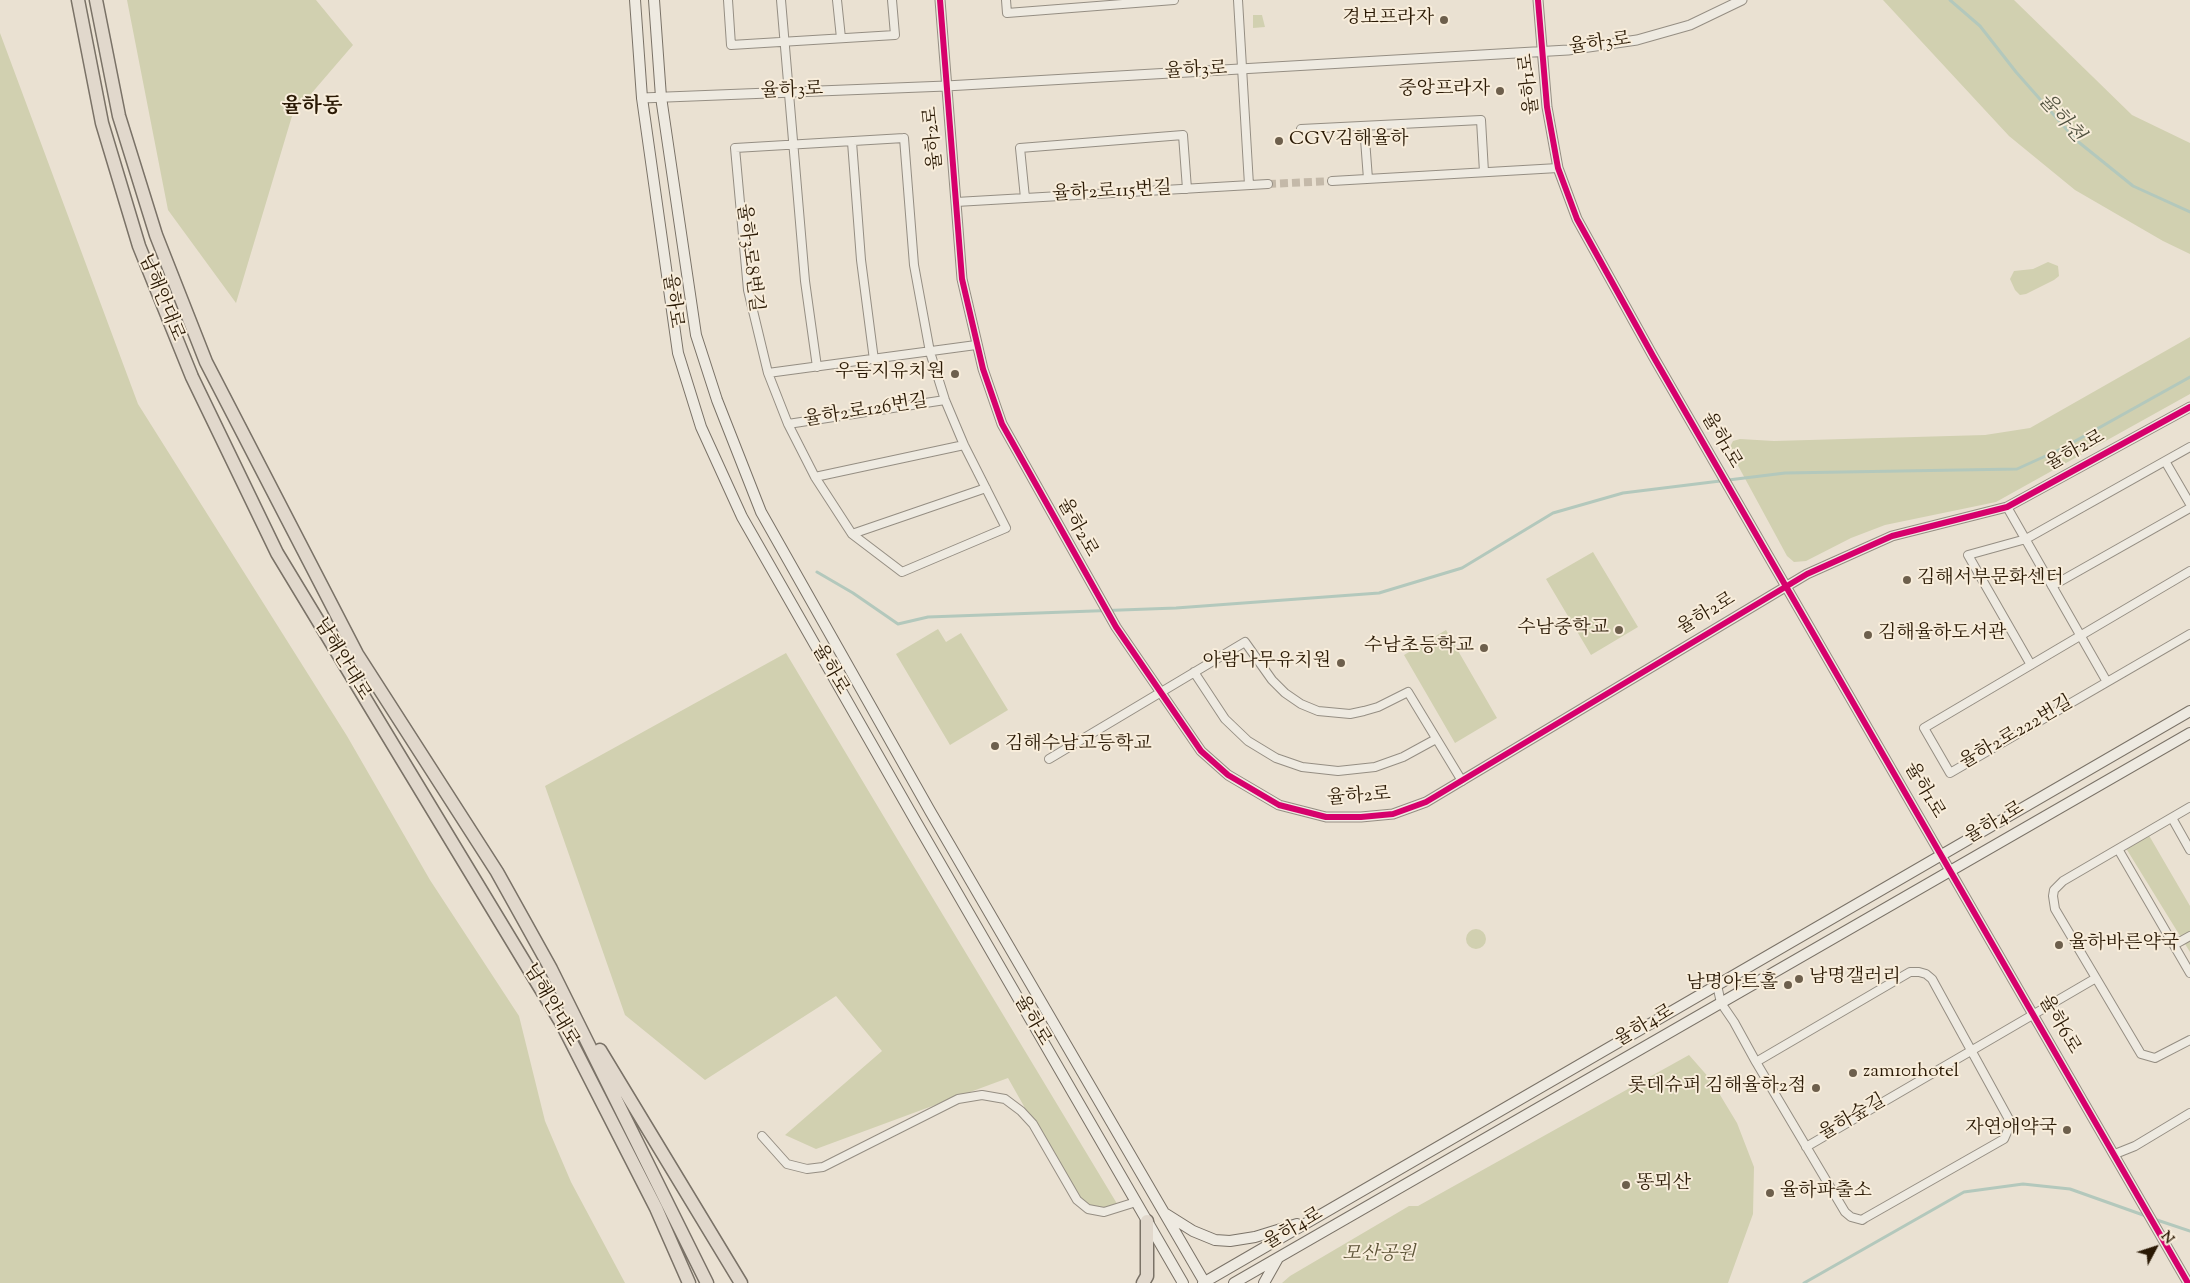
<!DOCTYPE html>
<meta charset="utf-8">
<style>
body{margin:0}
#map{position:relative;width:2190px;height:1283px;overflow:hidden;background:#eae1d2;font-family:"Sorts Mill Goudy",serif}
canvas{display:block}
.north{position:absolute;left:2130px;top:1223px;width:50px;height:50px;-webkit-text-stroke:4px #f8eddb;paint-order:stroke;rotate:50deg;font-size:14px;font-weight:700;line-height:20px;text-align:center;color:#2a1904}
.north::after{content:'';display:block;margin:auto;width:18px;height:22px;background:#2a1904;clip-path:polygon(50% 0,100% 100%,50% 72%,0 100%)}
</style>
<div id="map">
<canvas width="2190" height="1283"></canvas>
<div class="north">N</div>
</div>
<script>
const ctx = document.querySelector('canvas').getContext('2d');
ctx.lineJoin = 'round';
function paint(path, color) { ctx.fillStyle = color; ctx.fill(path, 'evenodd'); }
const toPath = rows => new Path2D(rows.map(r => 'M' + r).join(''));
function trace(path, color, width, dash) { ctx.strokeStyle = color; ctx.lineWidth = width; ctx.lineCap = dash ? 'butt' : 'round'; ctx.setLineDash(dash || []); ctx.stroke(path); }
function label(font, color, halo, rows, align = 'center') {
  ctx.font = font + ' "Sorts Mill Goudy","Noto Serif KR",serif'; ctx.lineWidth = 4; ctx.setLineDash([]); ctx.textBaseline = 'middle'; ctx.strokeStyle = halo; ctx.fillStyle = color; for (const [text, x, y, turn = 0] of rows) {
    ctx.save(); ctx.translate(x, y); ctx.rotate((+turn || 0) * Math.PI / 180); ctx.textAlign = isNaN(turn) ? turn : align; if (halo) ctx.strokeText(text, 0, 0); ctx.fillText(text, 0, 0); ctx.restore();
  }
}
paint(toPath([
 [127,0,316,0,353,45,292,116,236,303,168,210],
 [1883,0,2014,0,2132,115,2190,143,2190,254,2163,241,2075,190,2009,136],
 [1253,15,1262,15,1265,27,1253,28],
 [0,33,138,404,347,736,430,880,519,1016,545,1121,571,1182,625,1283,0,1283],
 [2048,262,2058,266,2059,276,2054,280,2026,294,2020,295,2015,290,2010,279,2014,271,2033,269],
 [2190,337,2190,394,1996,502,1885,525,1851,538,1806,561,1794,562,1787,556,1729,449,1733,441,1740,439,1774,441,1985,435,2030,428],
 [1593,552,1638,627,1591,655,1546,579],
 [938,629,946,642,961,633,1008,710,950,745,896,654],
 [1446,630,1497,718,1455,743,1404,655],
 [786,653,902,847,1119,1207,1104,1212,1077,1200,1008,1078,816,1149,785,1135,882,1051,836,996,705,1080,625,1015,545,786],
 [2147,832,2190,906,2190,952,2124,845],
 '1466 939a10 10 0 1 1 20 0a10 10 0 1 1-20 0Z',
 [1689,1055,1711,1080,1737,1123,1754,1167,1753,1214,1728,1283,1282,1283,1290,1276,1409,1206,1418,1206]
]), '#d1d0b0');
trace(toPath([
 [1950,0,1980,26,2016,72,2076,140,2133,186,2190,212],
 [817,572,853,593,898,624,928,617,1176,608,1379,593,1462,568,1553,513,1623,493,1785,473,2017,469,2061,449,2190,377],
 [2154,1219,2190,1231],
 [1804,1283,1964,1192,2023,1184,2070,1189,2146,1216]
]), '#b3c8bc', 3);
trace(toPath([
 [1268,184,1332,181]
]), '#c4b9a9', 8, [8, 4]);
const minor = toPath([
 [728,0,731,45,895,35,892,0],
 [781,0,805,281,817,367],
 [837,0,841,38],
 [1006,0,1007,13,1174,0],
 [1238,0,1249,185],
 [1364,126,1368,179],
 [1301,129,1481,120,1484,172],
 [904,138,914,265,930,352,945,400,964,445,1006,528,902,572,852,534,815,477,788,424,768,373,748,290,735,148,904,138],
 [852,142,861,260,874,360],
 [1332,181,1558,168],
 [1025,198,1020,148,1183,135,1187,189],
 [956,202,1268,184],
 [768,373,976,345],
 [788,424,945,400],
 [2165,461,2190,504],
 [815,477,964,445],
 [2007,507,2107,682],
 [852,534,986,488],
 [2190,571,1924,728,1950,773,2190,634],
 [2052,586,2190,508],
 [2031,665,1968,555,2026,539,2190,447],
 [1194,672,1225,719,1248,741,1276,758,1302,767,1338,771,1375,767,1403,757,1436,739],
 [1049,759,1245,642,1272,680,1285,693,1301,704,1318,711,1350,714,1364,711,1378,707,1408,692,1462,781],
 [2190,807,2063,881,2054,890,2053,896,2055,909,2141,1054,2155,1058,2190,1040],
 [2172,818,2190,850],
 [2118,849,2190,973],
 [2174,945,2190,936],
 [1717,985,1721,1003,1734,1022,1756,1062,1845,1212,1851,1217,1862,1220,1865,1218,2004,1139,2011,1123,1932,979,1926,974,1919,972,1910,972,1756,1062],
 [762,1136,787,1164,807,1169,823,1167,958,1099,982,1095,1005,1099,1021,1111,1033,1124,1077,1200,1088,1209,1104,1212,1136,1202],
 [1806,1147,2096,978],
 [2115,1154,2135,1146,2190,1113]
]);
const tertiary = toPath([
 [940,0,962,279,983,369,1002,424,1116,627,1201,751,1228,775,1279,805,1326,817,1361,817,1393,814,1426,802,1807,574,1892,536,2007,507,2190,407],
 [1538,0,1547,107,1558,168,1577,219,1653,356,2188,1283],
 [642,98,946,86,1568,50,1637,40,1690,25,1742,0]
]);
const secondary = toPath([
 [635,0,642,98,678,353,701,427,742,517,915,820,1183,1283],
 [654,0,661,97,696,335,717,400,761,512,930,811,1205,1283],
 [1166,1214,1193,1231,1215,1240,1230,1241,1255,1237,1297,1224],
 [1203,1283,2190,711],
 [1234,1283,2190,733],
 [1264,1283,1278,1258]
]);
const trunk = toPath([
 [78,0,102,123,139,246,192,377,277,553,562,1024,656,1208,689,1283],
 [96,0,119,116,156,235,206,362,357,654,497,872,551,969,707,1283],
 [600,1050,741,1283],
 [1143,1283,1147,1276,1147,1221]
]);
trace(minor, '#958e83', 10);
trace(tertiary, '#958e83', 11);
trace(secondary, '#7a7267', 12);
trace(trunk, '#7a7267', 15);
trace(minor, '#eeeae1', 8);
trace(tertiary, '#eeeae1', 9);
trace(secondary, '#eeeae1', 10);
trace(trunk, '#e1d8cc', 12);
trace(toPath([
 [940,0,962,279,983,369,1002,424,1116,627,1201,751,1228,775,1279,805,1326,817,1361,817,1393,814,1426,802,1807,574,1892,536,2007,507,2190,407],
 [1538,0,1547,107,1558,168,1577,219,1653,356,2188,1283]
]), '#d6006c', 6);
for (const [x, y, r, color] of [
 [1444,20,5,"#6d5f4c"],
 [1500,91,5,"#6d5f4c"],
 [1279,141,5,"#6d5f4c"],
 [955,374,5,"#6d5f4c"],
 [1907,580,5,"#6d5f4c"],
 [1619,630,5,"#6d5f4c"],
 [1868,635,5,"#6d5f4c"],
 [1484,648,5,"#6d5f4c"],
 [1341,663,5,"#6d5f4c"],
 [995,746,5,"#6d5f4c"],
 [2059,945,5,"#6d5f4c"],
 [1799,979,5,"#6d5f4c"],
 [1788,985,5,"#6d5f4c"],
 [1853,1073,5,"#6d5f4c"],
 [1816,1088,5,"#6d5f4c"],
 [2067,1130,5,"#6d5f4c"],
 [1626,1185,5,"#6d5f4c"],
 [1770,1193,5,"#6d5f4c"]
]) { const dot = new Path2D(); dot.arc(x, y, r, 0, 2 * Math.PI); ctx.fillStyle = color; ctx.fill(dot); trace(dot, '#f8eddb', 2); }
label('19px', '#2a1904', '#f8eddb', [
 ["경보프라자",1434,20],
 ["중앙프라자",1490,91],
 ["CGV김해율하",1289,141,"left"],
 ["우듬지유치원",945,374],
 ["김해서부문화센터",1917,580,"left"],
 ["수남중학교",1609,630],
 ["김해율하도서관",1878,635,"left"],
 ["수남초등학교",1474,648],
 ["아람나무유치원",1331,663],
 ["김해수남고등학교",1005,746,"left"],
 ["율하바른약국",2069,945,"left"],
 ["남명갤러리",1809,979,"left"],
 ["남명아트홀",1778,985],
 ["zam101hotel",1863,1073,"left"],
 ["롯데슈퍼 김해율하2점",1806,1088],
 ["자연애약국",2057,1130],
 ["똥뫼산",1636,1185,"left"],
 ["율하파출소",1780,1193,"left"]
], 'right');
label('19px', '#2a1904', '#f8eddb', [
 ["율하3로",1600,45,-8],
 ["율하3로",1196,72,-3],
 ["율하1로",1531,84,-96],
 ["율하3로",792,92,-2],
 ["율하2로",935,138,-95],
 ["율하2로115번길",1112,193,-3],
 ["율하3로8번길",748,258,83],
 ["남해안대로",160,298,68],
 ["율하로",671,301,82],
 ["율하2로126번길",866,412,-9],
 ["율하1로",1720,441,60],
 ["율하2로",2076,452,-29],
 ["율하2로",1076,528,61],
 ["율하2로",1707,615,-31],
 ["남해안대로",341,660,59],
 ["율하로",829,670,60],
 ["율하2로222번길",2017,734,-30],
 ["율하1로",1923,791,60],
 ["율하2로",1359,798,-4],
 ["율하4로",1995,824,-30],
 ["남해안대로",550,1006,60],
 ["율하로",1031,1021,60],
 ["율하6로",2058,1025,60],
 ["율하4로",1645,1027,-30],
 ["율하숲길",1853,1119,-30],
 ["율하4로",1294,1230,-30]
]);
label('italic 19px', '#5d5437', '#f8eddb', [
 ["모산공원",1379,1256]
]);
label('italic 20px', '#525341', '#f8eddb', [
 ["율하천",2060,119,48]
]);
label('bold 21px', '#2a1904', '#f8eddb', [
 ["율하동",312,108]
]);
</script>
